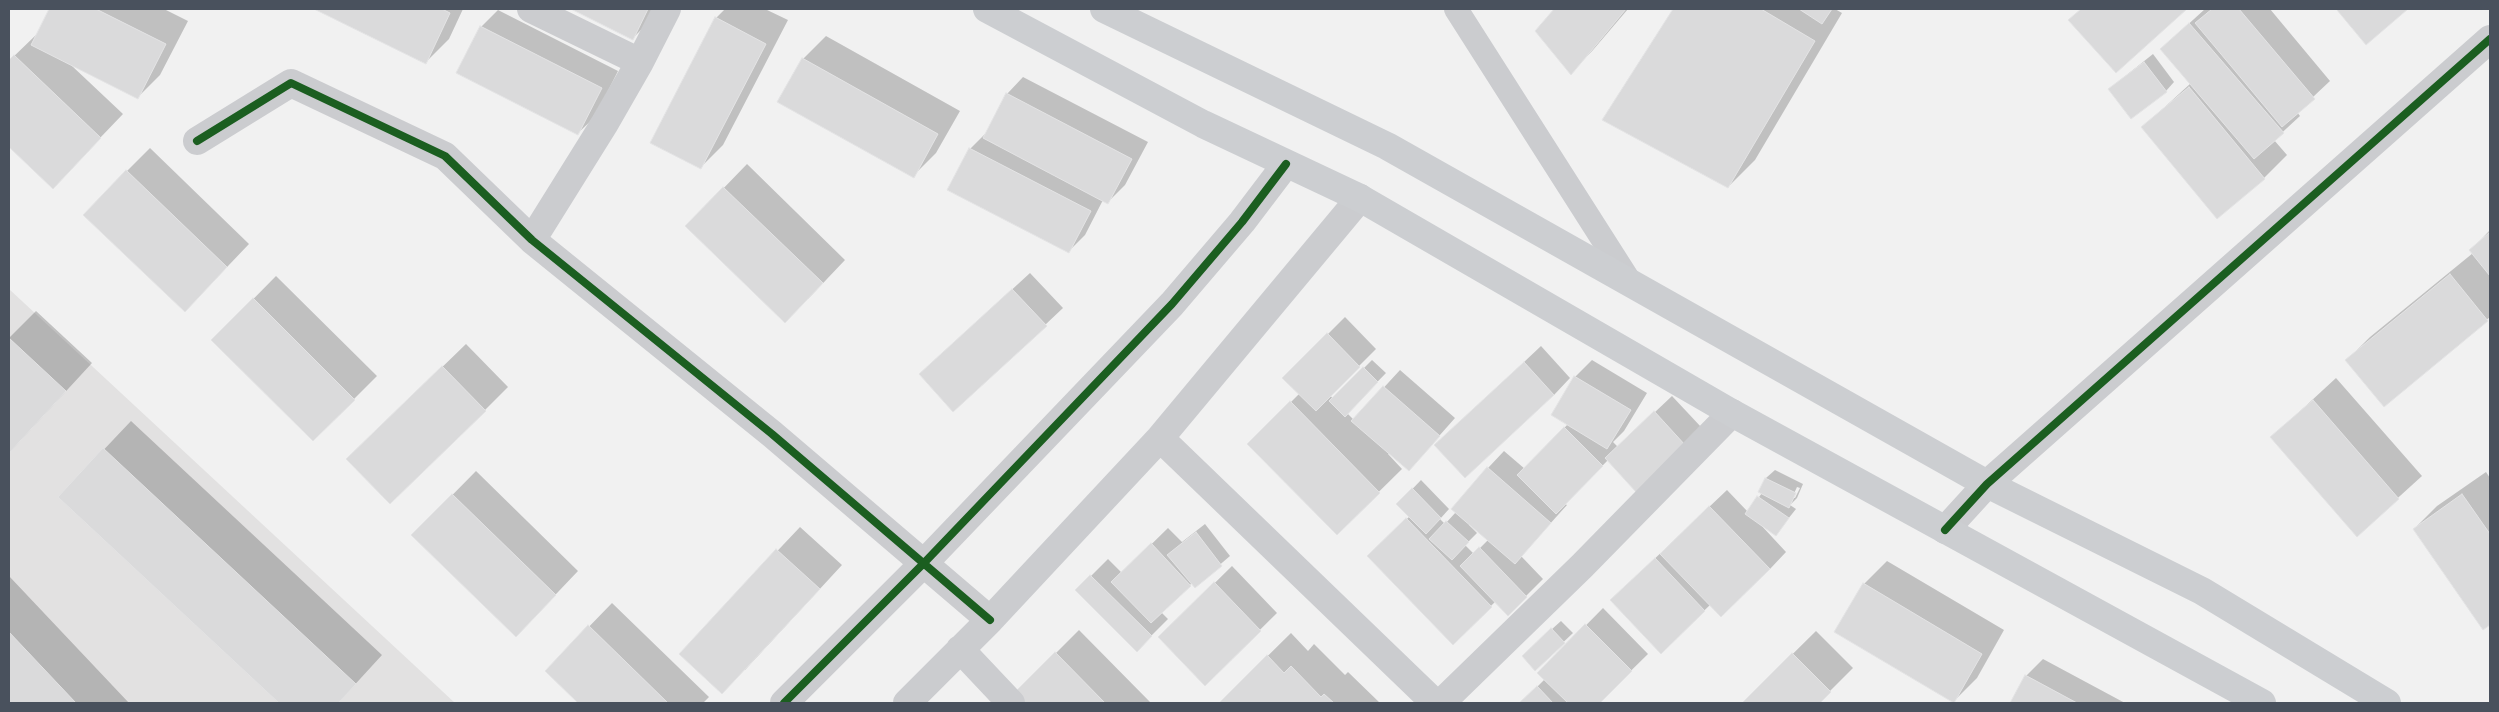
<!DOCTYPE html>
<style>
body{margin:0}
#map{position:relative;width:2499px;height:712px;overflow:hidden;background:#f1f1f1;font-family:"IBM Plex Sans",sans-serif}
canvas{display:block}
.frame{position:absolute;inset:0;border:10px solid #49515d;pointer-events:none}
</style>
<div id="map">
<canvas width="2499" height="712"></canvas>
<div class="frame"></div>
</div>
<script>
const ctx = document.querySelector('canvas').getContext('2d');
ctx.lineJoin = 'round';
function paint(path, color) { ctx.fillStyle = color; ctx.fill(path, 'evenodd'); }
const toPath = rows => new Path2D(rows.map(r => 'M' + r).join(''));
function trace(path, color, width, dash) { ctx.strokeStyle = color; ctx.lineWidth = width; ctx.lineCap = dash ? 'butt' : 'round'; ctx.setLineDash(dash || []); ctx.stroke(path); }
paint(toPath([
 [9,289,455,703,9,703]
]), '#e2e1e1');
paint(toPath([
 [50,9,164,9,188,21,160,75,137,98,71,65,123,114,53,187,9,145,9,61,38,33],
 [316,9,463,9,449,39,426,62],
 [574,9,659,9,656,15,633,38],
 [725,9,765,9,788,20,723,145,700,168,716,18],
 [1556,9,1628,9,1593,50,1571,73,1537,31],
 [1675,9,1835,9,1842,13,1755,160,1728,187,1604,119],
 [2082,9,2185,9,2116,71,2070,20],
 [2205,9,2270,9,2330,81,2297,112,2300,116,2274,140,2287,155,2264,178,2143,127,2191,83,2161,49],
 [2340,9,2406,9,2366,43,2338,11],
 [498,10,618,71,595,117,578,133,481,27],
 [826,36,960,111,936,153,913,176,803,59],
 [2153,54,2174,82,2166,91,2109,89],
 [1023,77,1148,142,1125,185,1108,202,1103,200,1085,235,1068,252,970,149,987,132,1007,94],
 [150,148,249,244,208,287,127,171],
 [747,164,845,260,808,299,687,226],
 [2490,230,2490,317,2384,405,2347,360,2370,337,2473,253,2471,250],
 [1030,273,1063,308,954,411,920,374],
 [276,276,377,376,313,440,213,340],
 [36,311,92,363,9,453,9,338],
 [1345,317,1376,349,1330,395,1333,399,1372,360,1386,373,1347,413,1354,420,1400,370,1455,418,1409,470,1389,453,1388,454,1402,469,1337,533,1249,444,1300,393,1284,378],
 [466,344,508,387,485,410,371,436],
 [1541,346,1570,378,1554,395,1453,429],
 [1592,360,1647,393,1624,431,1613,442,1618,447,1672,396,1702,428,1685,445,1608,460,1565,504,1567,505,1521,556,1543,579,1508,614,1496,601,1453,643,1369,556,1410,516,1398,504,1421,480,1449,509,1440,519,1445,524,1456,512,1488,468,1504,451,1525,469,1568,424,1575,377],
 [1470,524,1489,539,1474,554,1465,545,1477,533,1469,525],
 [2336,378,2422,476,2357,535,2272,437],
 [131,421,382,655,338,703,281,703,59,497],
 [1775,470,1803,484,1797,498,1790,505,1796,509,1776,534,1760,524,1786,552,1770,569,1710,605,1661,652,1628,584,1727,490,1748,512,1762,493,1760,492,1766,478],
 [1797,487,1800,488,1795,498,1792,498],
 [476,471,578,571,539,612,413,535],
 [2486,472,2490,478,2490,623,2484,628,2414,529,2437,506],
 [1205,524,1230,556,1195,586,1192,583,1161,612,1168,619,1137,650,1077,590,1108,559,1122,573,1168,528,1182,542],
 [800,527,842,565,745,670,680,654],
 [1887,561,2004,630,1977,678,1954,701,1864,584],
 [1232,566,1277,613,1205,684,1160,637],
 [9,576,129,703,9,703],
 [612,603,709,697,703,703,580,703,546,671],
 [1603,608,1648,654,1598,703,1521,703,1545,679,1539,673],
 [1561,621,1573,633,1535,669,1532,647],
 [1079,630,1151,703,1024,703,1015,694],
 [1816,631,1853,668,1818,703,1743,703],
 [1291,633,1308,651,1314,644,1345,675,1348,672,1380,703,1220,703],
 [2043,659,2125,703,2012,703,2026,676]
]), '#0003');
const building = toPath([
 [49,9,96,9,166,44,138,99,31,45,49,9],
 [314,9,442,9,450,13,426,64,314,9],
 [571,9,648,9,633,40,571,9],
 [1554,9,1626,9,1571,75,1535,31,1554,9],
 [1673,9,1761,9,1815,41,1728,188,1602,120,1673,9],
 [1799,9,1832,9,1822,24,1799,9],
 [2081,9,2187,9,2116,73,2068,20,2081,9],
 [2212,9,2239,9,2315,99,2282,127,2195,23,2212,9],
 [2339,9,2408,9,2366,45,2337,10,2339,9],
 [715,17,766,44,701,169,650,143,715,17],
 [2189,23,2284,133,2254,159,2160,49,2189,23],
 [480,26,602,88,578,135,456,73,480,26],
 [14,55,101,138,53,189,9,147,9,60,14,55],
 [802,58,938,134,914,178,777,102,802,58],
 [2144,62,2167,92,2131,119,2108,89,2144,62],
 [2189,87,2265,179,2217,219,2141,127,2189,87],
 [1006,93,1132,159,1108,204,983,138,1006,93],
 [969,148,1091,211,1069,253,947,190,969,148],
 [126,170,227,267,185,312,83,215,126,170],
 [723,187,823,283,785,323,685,226,723,187],
 [2490,232,2490,276,2469,250,2490,232],
 [2450,274,2488,321,2384,407,2345,360,2450,274],
 [1012,289,1047,326,953,412,919,374,1012,289],
 [253,298,355,400,313,441,211,340,253,298],
 [1327,333,1360,367,1316,411,1282,378,1327,333],
 [9,338,66,391,9,453,9,338],
 [1524,362,1554,395,1465,478,1434,445,1524,362],
 [442,366,486,411,390,504,346,459,442,366],
 [1363,367,1378,382,1345,417,1329,401,1363,367],
 [1574,376,1631,410,1607,449,1551,415,1574,376],
 [1383,386,1440,436,1409,471,1351,421,1383,386],
 [2313,400,2399,499,2357,537,2270,437,2313,400],
 [1290,401,1380,493,1337,535,1247,444,1290,401],
 [1654,411,1686,446,1636,492,1605,458,1654,411],
 [1564,427,1603,466,1556,514,1517,475,1564,427],
 [103,448,356,684,338,703,279,703,58,497,103,448],
 [1487,467,1551,523,1515,564,1451,509,1487,467],
 [1765,478,1796,493,1789,508,1758,492,1765,478],
 [1412,488,1441,518,1426,534,1396,504,1412,488],
 [452,494,556,595,516,637,411,535,452,494],
 [2462,494,2490,534,2490,625,2483,630,2413,529,2462,494],
 [1757,496,1789,518,1776,536,1745,514,1757,496],
 [1709,506,1770,569,1721,617,1660,554,1709,506],
 [1406,518,1492,607,1453,645,1367,556,1406,518],
 [1446,521,1469,542,1452,560,1429,539,1446,521],
 [1196,532,1222,566,1195,588,1167,555,1196,532],
 [1151,543,1191,586,1151,623,1111,582,1151,543],
 [1479,547,1527,597,1508,616,1460,566,1479,547],
 [776,549,820,589,722,694,679,654,776,549],
 [1655,558,1705,611,1661,654,1610,600,1655,558],
 [1090,575,1152,636,1137,652,1075,590,1090,575],
 [1214,582,1261,631,1205,686,1158,637,1214,582],
 [1863,583,1982,654,1954,703,1834,632,1863,583],
 [1585,624,1632,671,1600,703,1568,703,1537,673,1585,624],
 [588,625,668,703,578,703,545,671,588,625],
 [1551,628,1565,643,1535,671,1522,656,1551,628],
 [9,632,76,703,9,703,9,632],
 [1055,652,1105,703,1022,703,1013,694,1055,652],
 [1792,653,1831,692,1820,703,1742,703,1792,653],
 [1267,655,1284,673,1291,666,1321,697,1324,694,1334,703,1219,703,1267,655],
 [2025,675,2077,703,2010,703,2025,675],
 [1537,686,1553,703,1519,703,1537,686]
]);
paint(building, '#dadadb');
trace(building, '#e3e3e4', 1);
trace(toPath([
 [1456,9,1630,282]
]), '#cbcccf', 24);
trace(toPath([
 [531,9,640,62],
 [197,141,291,83,445,156,532,240,772,434,990,620],
 [532,240,605,123,640,62,667,9],
 [1160,438,1435,703],
 [1945,530,1987,484,2490,39],
 [960,649,1011,703],
 [784,703,924,563,1172,304,1242,222,1286,164],
 [907,703,990,620,1160,438,1360,198],
 [1441,703,1582,566,1732,413]
]), '#cbcccf', 28);
trace(toPath([
 [987,9,1203,124,1360,198,1732,413,2262,703],
 [1104,9,1387,146,1987,484,2202,591,2387,703]
]), '#ccced1', 28);
trace(toPath([
 [197,141,291,83,445,156,532,240,772,434,990,620],
 [1945,530,1987,484,2490,39],
 [784,703,924,563,1172,304,1242,222,1286,164]
]), '#1b5e20', 8);
</script>
